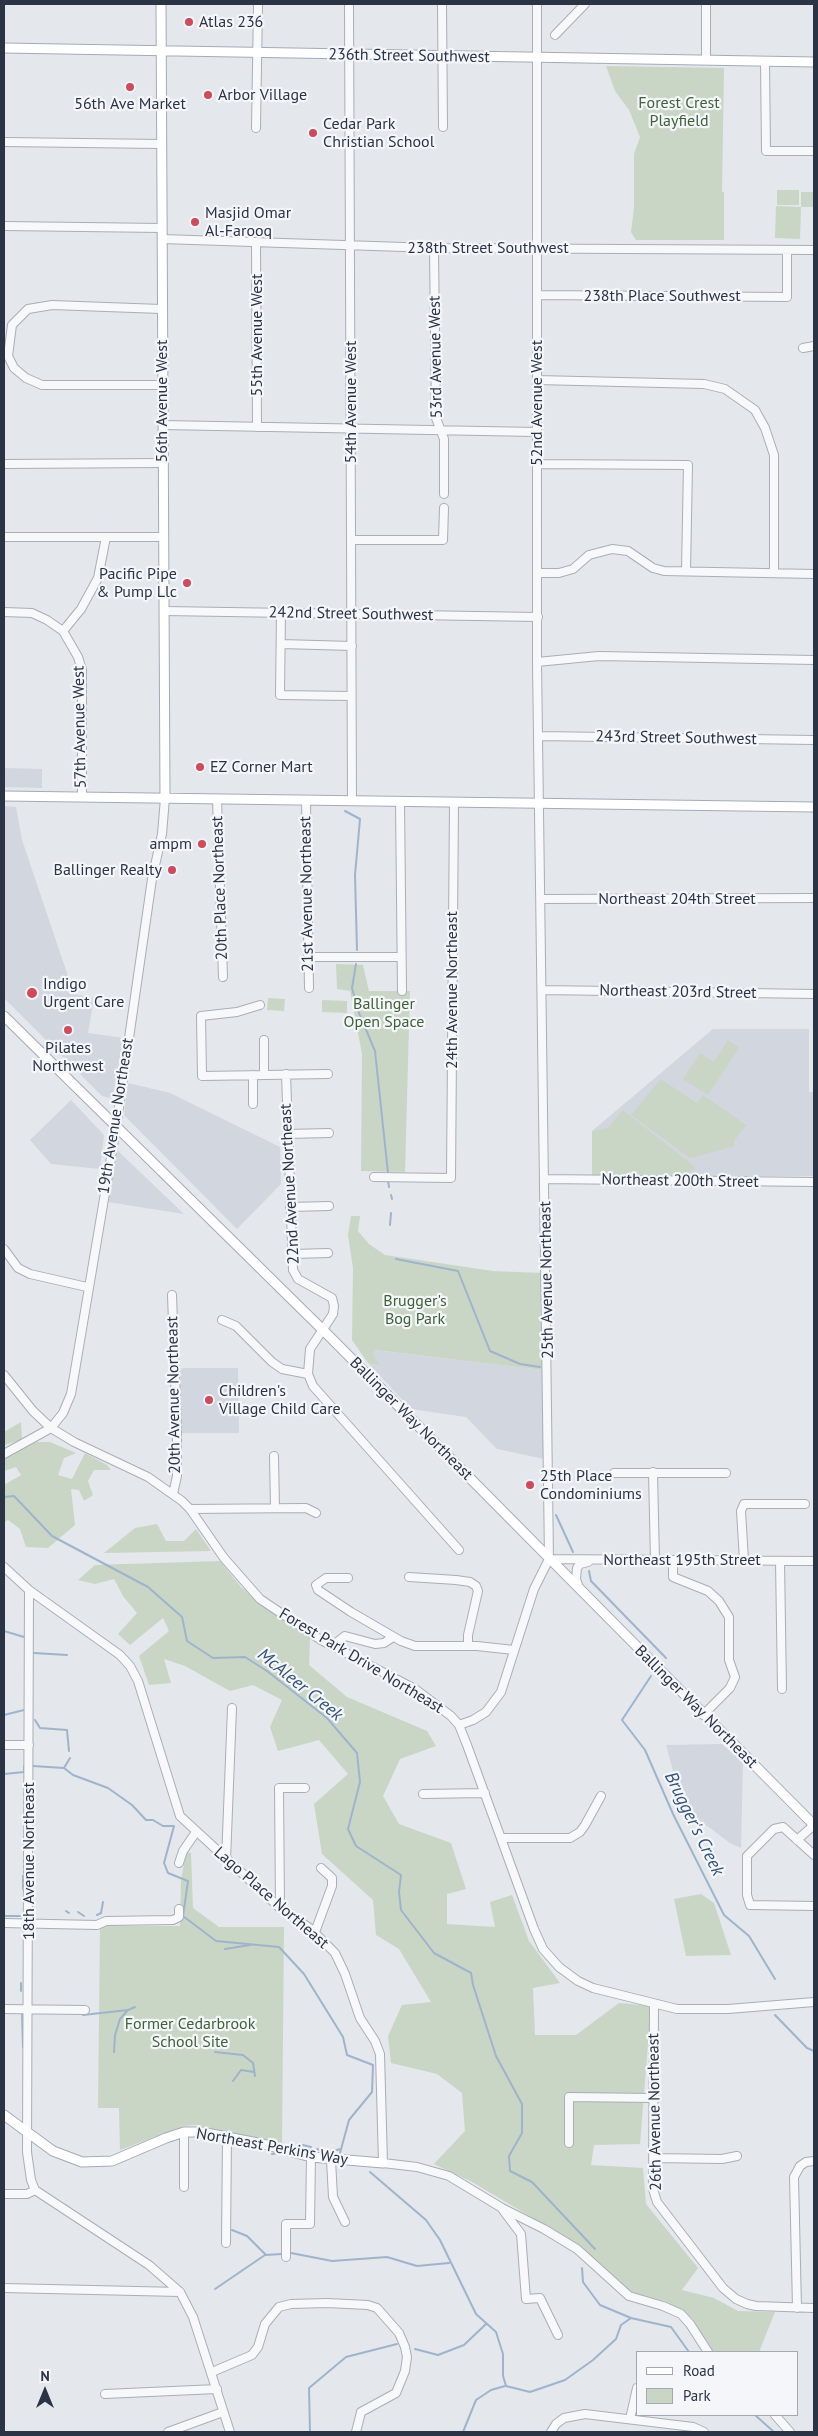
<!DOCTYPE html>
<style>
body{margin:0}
#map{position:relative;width:818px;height:2436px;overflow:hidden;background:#e4e7ec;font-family:"PT Sans",sans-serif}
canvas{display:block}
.frame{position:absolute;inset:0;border:5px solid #2b3445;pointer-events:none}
.legend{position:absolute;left:636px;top:2351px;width:162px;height:65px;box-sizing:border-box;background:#f4f6f9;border:1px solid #a4a8b1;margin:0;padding:6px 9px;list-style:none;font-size:15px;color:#2b3445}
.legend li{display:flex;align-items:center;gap:10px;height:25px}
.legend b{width:25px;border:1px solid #a4a8b1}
.north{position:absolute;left:20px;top:2366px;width:50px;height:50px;-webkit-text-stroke:4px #f4f6f9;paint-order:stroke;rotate:0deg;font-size:14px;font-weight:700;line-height:20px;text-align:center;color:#2b3445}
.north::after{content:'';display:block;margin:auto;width:18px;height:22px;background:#2b3445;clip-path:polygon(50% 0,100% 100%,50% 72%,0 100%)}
</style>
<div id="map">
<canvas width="818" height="2436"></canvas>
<div class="frame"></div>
<ul class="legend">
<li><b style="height:6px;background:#fff"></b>Road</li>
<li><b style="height:14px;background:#c9d6c5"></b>Park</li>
</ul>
<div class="north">N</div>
</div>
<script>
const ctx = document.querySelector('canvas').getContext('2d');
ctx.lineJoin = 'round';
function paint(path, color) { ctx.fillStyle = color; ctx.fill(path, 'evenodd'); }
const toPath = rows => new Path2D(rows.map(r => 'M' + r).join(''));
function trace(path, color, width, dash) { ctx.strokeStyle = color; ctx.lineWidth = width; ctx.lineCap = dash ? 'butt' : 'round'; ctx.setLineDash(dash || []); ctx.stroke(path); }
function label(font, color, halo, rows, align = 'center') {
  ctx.font = font + ' "PT Sans",sans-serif'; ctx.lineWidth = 4.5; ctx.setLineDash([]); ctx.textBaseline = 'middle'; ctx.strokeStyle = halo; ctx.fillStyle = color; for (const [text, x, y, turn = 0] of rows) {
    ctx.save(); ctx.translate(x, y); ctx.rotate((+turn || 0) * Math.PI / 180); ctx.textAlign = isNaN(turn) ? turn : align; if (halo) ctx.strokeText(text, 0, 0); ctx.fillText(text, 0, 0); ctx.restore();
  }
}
paint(toPath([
 [4,768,42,769,42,788,4,787],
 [4,806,16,807,22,840,74,994,94,998,88,1033,124,1038,114,1091,110,1098,102,1096,4,998],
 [713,1029,809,1029,809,1092,814,1092,814,1176,592,1176,592,1131],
 [128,1083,170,1093,280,1147,281,1184,237,1229,124,1115],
 [71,1100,104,1135,100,1169,51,1164,30,1140],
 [117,1150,184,1214,108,1202],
 [374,1350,543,1370,544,1459,497,1449,466,1417,411,1409,368,1363,379,1366,373,1354],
 [179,1368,238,1368,239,1433,179,1433],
 [722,1744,743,1763,741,1848,730,1843,683,1808,666,1745]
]), '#d2d6de');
paint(toPath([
 [606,66,724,68,722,192,724,192,724,240,636,240,631,232,634,208,634,154,640,137,629,110,615,91],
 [777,190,799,190,799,205,777,205],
 [801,192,814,192,814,207,801,207],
 [776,206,801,207,800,239,775,238],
 [336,964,363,965,369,991,410,991,405,1172,361,1171,362,1054,350,991,337,989],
 [268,998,285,999,284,1011,267,1010],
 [322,1000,347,1001,347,1013,322,1012],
 [728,1040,739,1048,708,1095,683,1079,700,1053,714,1062],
 [661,1079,697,1103,703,1095,746,1125,734,1141,735,1146,690,1158,631,1115],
 [623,1110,696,1168,684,1176,592,1176,592,1131,608,1128],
 [351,1216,360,1216,358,1231,369,1244,385,1255,493,1271,542,1273,543,1297,540,1303,543,1370,375,1350,373,1354,380,1366,368,1363,352,1340,353,1268,348,1235],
 [21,1422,22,1440,4,1445,4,1432],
 [36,1442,50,1442,76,1453,64,1458,58,1475,72,1479,85,1453,107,1465,111,1470,94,1470,88,1481,93,1495,84,1501,79,1490,71,1489,75,1525,48,1548,26,1547,20,1529,8,1520,4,1522,4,1485,21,1475,16,1467,4,1471,4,1458],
 [157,1524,166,1541,184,1541,196,1529,211,1551,104,1553,135,1528],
 [220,1561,241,1587,310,1639,309,1665,347,1697,427,1731,436,1746,400,1759,383,1796,399,1824,451,1843,466,1889,447,1894,447,1924,495,1927,490,1902,512,1895,529,1941,560,1983,533,1988,535,2035,576,2035,619,2003,651,2006,640,2144,594,2145,591,2165,643,2168,646,2204,698,2268,682,2290,714,2298,738,2311,775,2312,759,2352,712,2352,692,2318,665,2301,630,2292,575,2243,472,2182,434,2164,465,2131,462,2093,437,2074,391,2063,388,2036,402,2005,431,2002,399,1949,376,1935,373,1900,322,1854,314,1804,348,1774,319,1740,278,1751,270,1727,282,1700,253,1685,230,1691,185,1666,164,1659,171,1683,149,1685,139,1656,169,1631,163,1618,130,1645,118,1634,137,1613,123,1596,114,1579,95,1584,78,1580,95,1565],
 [186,1852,191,1853,193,1908,219,1927,284,1927,282,2145,195,2125,184,2126,120,2150,119,2108,98,2108,100,1926,180,1926,181,1881],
 [701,1894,714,1903,731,1955,686,1956,674,1899]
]), '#c9d6c5');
trace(toPath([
 [345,811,360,819,355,875,357,950],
 [356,964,352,988,359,1013,375,1051,388,1173],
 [388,1181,389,1187],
 [391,1195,392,1199],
 [390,1225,391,1213],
 [396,1259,458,1271,490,1351,520,1364,540,1367],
 [4,1497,14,1496,52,1536,148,1587,182,1617,187,1641,213,1658,245,1657,267,1671,327,1718,357,1753,360,1782,348,1829,356,1846,401,1875,399,1892,401,1910,434,1953,471,1973,473,1985,496,2056,522,2104,522,2133,509,2156,510,2171,532,2182,595,2249],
 [556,1515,573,1552],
 [589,1571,591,1581,666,1658],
 [4,1631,24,1637],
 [34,1653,67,1655],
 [651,1676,622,1720,645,1750,673,1814,724,1915,749,1936,775,1979],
 [4,1715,24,1710],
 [35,1720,40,1728,67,1730,69,1751],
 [70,1758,64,1768,73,1775,108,1788,132,1805,146,1820,153,1820,163,1826,174,1826,164,1863,168,1873,188,1881,183,1916,216,1941,279,1947,304,1974,343,2037,347,2055,373,2065,372,2092,349,2120,340,2153],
 [33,1766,64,1768],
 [4,1774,24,1772,24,1766],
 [23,1889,23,1876],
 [66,1911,69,1913],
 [78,1912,84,1916],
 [97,1915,101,1913,103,1902],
 [4,1916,21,1916],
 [225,1949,250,1945],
 [21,1991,21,1983],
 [15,2013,22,2013,23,2047],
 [83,2015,128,2010,135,2007],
 [775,2015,807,2048,814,2051],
 [114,2052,115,2035,120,2019,128,2010],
 [215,2052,243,2055,253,2063,255,2076],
 [233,2081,241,2070,254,2072],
 [298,2144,311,2147],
 [317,2149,327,2152,341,2149],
 [272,2154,280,2153],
 [370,2172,426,2220,440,2240,476,2314,496,2332,503,2354,503,2376,506,2386,530,2392,565,2380,593,2360,616,2339,621,2325,631,2318],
 [232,2230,247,2236,266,2255],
 [291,2253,332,2261,387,2257,417,2266,449,2263],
 [582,2268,583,2282,600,2305,631,2318,671,2327,689,2352],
 [215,2289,265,2255,282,2254],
 [415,2349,438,2355,464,2345,486,2324],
 [755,2415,774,2432],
 [310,2432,309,2388,346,2357,397,2344],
 [463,2432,476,2400,491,2390,505,2386]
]), '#9fb4cc', 2);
const minor = toPath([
 [349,4,352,801],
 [442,4,443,127],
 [555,35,585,4],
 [706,60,706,4],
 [765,62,766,151,814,151],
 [256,128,258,4],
 [4,142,161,144],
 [4,226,162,228],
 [162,239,434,248,814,250],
 [256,242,257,427],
 [434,248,436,418,444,439,444,494],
 [538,295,787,297,787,251],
 [161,309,52,305,28,309,12,325,8,356,14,368,26,378,42,385,162,385],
 [803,348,814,346],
 [537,380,704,384,725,389,755,410,765,428,774,455,774,573],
 [163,425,536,432],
 [4,464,163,463],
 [537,464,688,465,686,571],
 [4,537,164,537],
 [351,540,443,540,444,508],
 [537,573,559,573,573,569,589,555,612,549,628,551,653,568,664,571,814,574],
 [165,611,538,617],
 [4,612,32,613,47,620,63,631,78,657,82,670,82,796],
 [281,612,280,695,351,696],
 [63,631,81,609,98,578,106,537],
 [281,644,352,646],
 [537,662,599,656,814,660],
 [538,736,814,740],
 [217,799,223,977],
 [306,800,309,988],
 [400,801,402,991],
 [541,899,814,898],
 [308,957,401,957],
 [542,990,814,994],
 [260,1005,237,1012,201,1016,202,1076,328,1074],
 [264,1040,264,1075],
 [286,1074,293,1270,298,1279,332,1298,334,1306,333,1314,310,1349,308,1374,313,1386,459,1550],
 [253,1075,253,1104],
 [287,1134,329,1133],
 [374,1177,451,1178,454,802],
 [545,1179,814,1182],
 [290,1207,329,1206],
 [4,1249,18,1268,30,1274,87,1287],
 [292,1254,328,1253],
 [172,1295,177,1431,177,1476,173,1494],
 [222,1320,236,1326,272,1362,282,1369,308,1374],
 [4,1375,33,1411,51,1428,74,1442,148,1477,182,1501,190,1509,224,1558,260,1599,321,1640,415,1689,451,1716,459,1725,467,1745,534,1929,543,1949,559,1967,578,1981,593,1988,677,2009,728,2009,814,2002],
 [4,1454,51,1428,63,1413,71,1394,116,1128,152,879,162,834,165,798],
 [274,1456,275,1508],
 [653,1472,655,1561],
 [614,1473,726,1473],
 [190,1509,306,1508,316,1513],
 [549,1559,814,1561],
 [744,1560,741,1511,744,1504,805,1504],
 [673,1561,673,1577,708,1591,719,1601,729,1617,729,1660,735,1677,730,1688,703,1715],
 [780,1561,782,1689],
 [4,1567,29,1590,120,1655,130,1666,138,1681,180,1816,280,1908,311,1929,335,1953,345,1974,360,2018,375,2041,380,2054,383,2163,417,2167,449,2176,502,2208,544,2229,577,2249,629,2296,663,2306,681,2314,690,2324,708,2352],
 [409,1577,456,1580,470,1582,476,1586,478,1591,468,1635,468,1646],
 [348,1578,326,1578,316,1585,318,1590,351,1612,401,1641,415,1646,477,1646,514,1650],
 [579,1588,576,1579,577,1568,580,1564,588,1562],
 [29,1590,27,2152,31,2180,35,2190,149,2265,180,2292,193,2317,230,2432],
 [332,1646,345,1636,375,1644,384,1643,393,1637],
 [459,1725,473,1720,486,1712,501,1692,534,1589,549,1559,537,662,537,4],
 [4,1745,29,1745],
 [423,1794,485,1793],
 [501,1838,570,1838,580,1832,585,1825,601,1796],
 [797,1840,814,1825],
 [814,1855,783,1827,774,1829,747,1856,747,1895,750,1905,814,1906],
 [226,1860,232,1708],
 [179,1863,183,1851,196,1832],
 [280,1908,279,1788,305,1788],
 [4,1923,97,1925,106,1921,173,1920,179,1917,179,1909],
 [315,1932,332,1886,332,1878,321,1868],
 [654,2004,653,2189,657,2202,723,2288,736,2299,747,2304,756,2306,814,2308],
 [4,2009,85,2010],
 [569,2143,569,2097,654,2098],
 [653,2158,722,2159,737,2156],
 [331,2160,333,2197,345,2222],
 [184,2187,184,2132],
 [4,2194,27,2194,35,2190],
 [503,2210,521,2234,526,2299,540,2298,558,2335],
 [226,2243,227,2136],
 [286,2257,286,2224,310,2224,311,2157],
 [4,2288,180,2292],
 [797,2308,794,2177,800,2166,806,2162,814,2161],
 [212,2372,252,2355,258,2347,265,2324,279,2307,291,2304,327,2303,368,2305,377,2308,399,2333,405,2347,407,2357,405,2371,396,2393,361,2412,356,2432],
 [105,2394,217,2389],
 [775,2415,790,2432],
 [630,2419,637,2388],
 [168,2432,223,2412],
 [551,2432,556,2424,564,2418,585,2414,693,2427,704,2432]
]);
const major = toPath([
 [161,4,165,798],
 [4,48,814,62],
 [4,796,814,807],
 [4,1016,330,1337,814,1825],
 [4,2115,53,2151,82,2162,112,2161,166,2138,184,2132,201,2132,263,2144,311,2157,383,2163]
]);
trace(minor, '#a9aeb7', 10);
trace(major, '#a3abb8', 11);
trace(minor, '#f7f8fa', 8);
trace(major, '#fff', 9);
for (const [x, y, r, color] of [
 [189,22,5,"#d1495b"],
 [130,87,5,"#d1495b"],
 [208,95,5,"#d1495b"],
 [313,133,5,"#d1495b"],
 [195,222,5,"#d1495b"],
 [187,583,5,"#d1495b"],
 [200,767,5,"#d1495b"],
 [202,844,5,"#d1495b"],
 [172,870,5,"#d1495b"],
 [32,993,6,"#d1495b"],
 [68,1030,5,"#d1495b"],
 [209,1400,5,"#d1495b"],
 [530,1485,5,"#d1495b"]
]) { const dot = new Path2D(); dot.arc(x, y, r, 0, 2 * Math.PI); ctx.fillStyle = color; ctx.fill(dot); trace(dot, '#f4f6f9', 2); }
label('16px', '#2b3445', '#f4f6f9', [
 ["Atlas 236",199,22],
 ["Arbor Village",218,95],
 ["56th Ave Market",130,104,"center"],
 ["Cedar Park",323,124],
 ["Christian School",323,142],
 ["Masjid Omar",205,213],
 ["Al-Farooq",205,231],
 ["Pacific Pipe",177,574,"right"],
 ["& Pump Llc",177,592,"right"],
 ["EZ Corner Mart",210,767],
 ["ampm",192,844,"right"],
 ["Ballinger Realty",162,870,"right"],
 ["Indigo",43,984],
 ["Urgent Care",43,1002],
 ["Pilates",68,1048,"center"],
 ["Northwest",68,1066,"center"],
 ["Children's",219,1391],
 ["Village Child Care",219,1409],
 ["25th Place",540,1476],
 ["Condominiums",540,1494]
], 'left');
label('16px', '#2b3445', '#f4f6f9', [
 ["236th Street Southwest",409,56,1],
 ["238th Street Southwest",488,248],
 ["238th Place Southwest",662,296],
 ["55th Avenue West",257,335,-90],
 ["53rd Avenue West",436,357,-91],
 ["56th Avenue West",162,401,-90],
 ["54th Avenue West",351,402,-90],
 ["52nd Avenue West",537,403,-90],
 ["242nd Street Southwest",351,614,1],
 ["57th Avenue West",80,727,-91],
 ["243rd Street Southwest",676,738,1],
 ["20th Place Northeast",220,888,-92],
 ["21st Avenue Northeast",307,894,-91],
 ["Northeast 204th Street",677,899],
 ["24th Avenue Northeast",452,990,-90],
 ["Northeast 203rd Street",678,992,1],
 ["19th Avenue Northeast",116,1116,-81],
 ["Northeast 200th Street",680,1181,1],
 ["22nd Avenue Northeast",290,1184,-93],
 ["25th Avenue Northeast",547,1280,-91],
 ["20th Avenue Northeast",174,1395,-91],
 ["Ballinger Way Northeast",411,1419,45],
 ["Northeast 195th Street",682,1560],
 ["Forest Park Drive Northeast",361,1661,31],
 ["Ballinger Way Northeast",696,1707,45],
 ["18th Avenue Northeast",29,1861,-90],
 ["Lago Place Northeast",271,1898,41],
 ["26th Avenue Northeast",655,2112,-91],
 ["Northeast Perkins Way",272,2147,10]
]);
label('16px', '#3f6138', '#f4f6f9', [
 ["Forest Crest",679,103],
 ["Playfield",679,121],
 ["Ballinger",384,1004],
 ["Open Space",384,1022],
 ["Brugger's",415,1301],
 ["Bog Park",415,1319],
 ["Former Cedarbrook",190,2024],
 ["School Site",190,2042]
]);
label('italic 18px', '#34527a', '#f4f6f9', [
 ["McAleer Creek",300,1685,39],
 ["Brugger's Creek",694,1824,64]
]);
</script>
